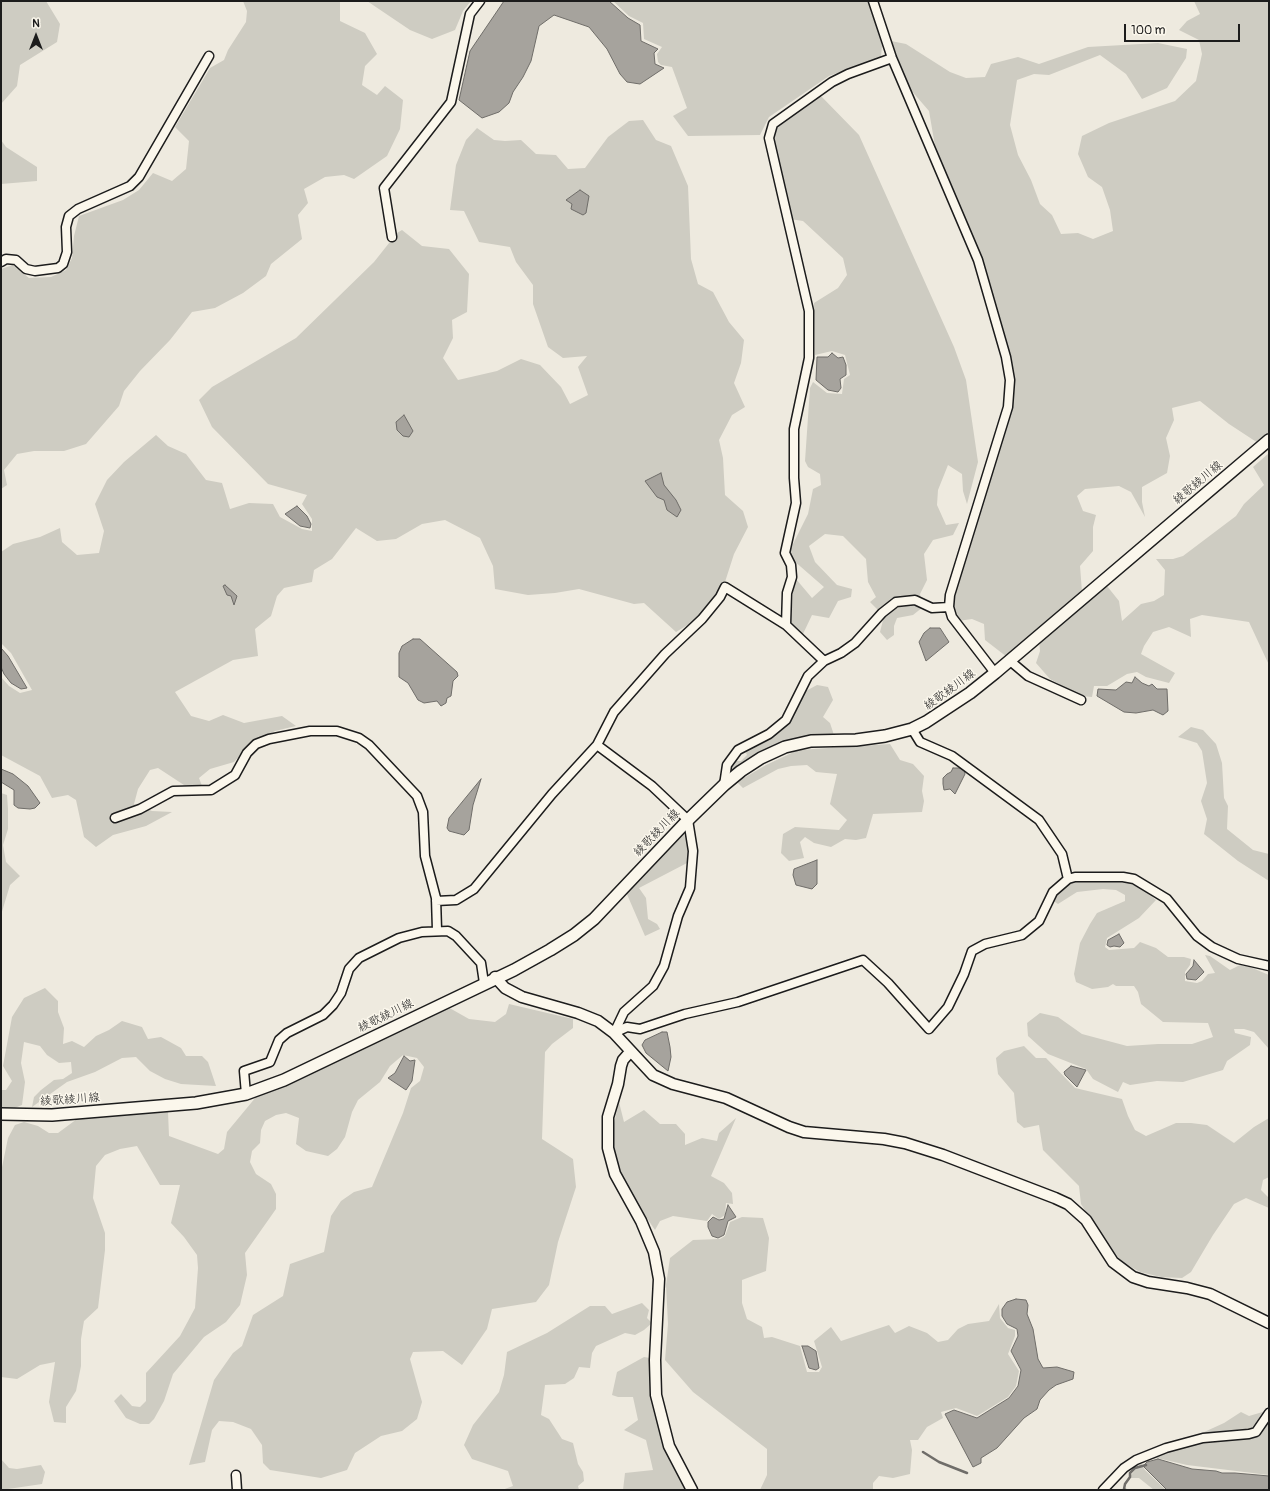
<!DOCTYPE html>
<meta charset="utf-8">
<style>
body{margin:0}
#map{position:relative;width:1270px;height:1491px;overflow:hidden;background:#eeeadf;font-family:Pangolin,sans-serif}
canvas{display:block}
.frame{position:absolute;inset:0;border:2px solid #1c1c1c;pointer-events:none}
.north{position:absolute;left:16px;top:16px;width:40px;height:40px;-webkit-text-stroke:3px #fbf7ec;paint-order:stroke;rotate:0deg;font-size:11px;font-weight:700;line-height:16px;text-align:center;color:#1c1c1c}
.north::after{content:'';display:block;margin:auto;width:14px;height:18px;background:#1c1c1c;clip-path:polygon(50% 0,100% 100%,50% 72%,0 100%)}
.scale{position:absolute;left:1124px;top:24px;width:116px;height:18px;box-sizing:border-box;border:2px solid #1c1c1c;border-top:0;padding-left:5px;font-size:12px;line-height:14px;white-space:nowrap;color:#1c1c1c;-webkit-text-stroke:3px #fbf7ec;paint-order:stroke}
</style>
<div id="map">
<canvas width="1270" height="1491"></canvas>
<div class="frame"></div>
<div class="north">N</div>
<div class="scale">100 m</div>
</div>
<script>
const ctx = document.querySelector('canvas').getContext('2d');
ctx.lineJoin = 'round';
function paint(path, color) { ctx.fillStyle = color; ctx.fill(path, 'evenodd'); }
const toPath = rows => new Path2D(rows.map(r => 'M' + r).join(''));
function trace(path, color, width, dash) { ctx.strokeStyle = color; ctx.lineWidth = width; ctx.lineCap = dash ? 'butt' : 'round'; ctx.setLineDash(dash || []); ctx.stroke(path); }
function label(font, color, halo, rows, align = 'center') {
  ctx.font = font + ' Pangolin,"Klee One",sans-serif'; ctx.lineWidth = 3; ctx.setLineDash([]); ctx.textBaseline = 'middle'; ctx.strokeStyle = halo; ctx.fillStyle = color; for (const [text, x, y, turn = 0] of rows) {
    ctx.save(); ctx.translate(x, y); ctx.rotate((+turn || 0) * Math.PI / 180); ctx.textAlign = isNaN(turn) ? turn : align; if (halo) ctx.strokeText(text, 0, 0); ctx.fillText(text, 0, 0); ctx.restore();
  }
}
paint(toPath([
 [1,1,46,1,60,24,57,42,20,65,17,86,1,104],
 [243,1,340,1,340,21,365,33,377,54,365,66,362,85,377,95,385,86,403,100,400,129,387,156,354,179,344,175,325,177,304,189,308,203,298,215,302,239,271,264,266,276,243,293,215,308,192,312,170,340,140,371,124,391,119,406,86,444,64,451,34,451,17,454,4,470,7,485,1,489,1,269,13,265,29,278,51,277,66,270,72,258,74,236,79,216,123,200,139,190,153,173,172,181,186,169,189,141,175,127,210,68,224,60,228,50,246,22,247,11],
 [367,1,471,1,463,11,455,30,432,39,410,30],
 [613,1,871,1,882,46,881,57,829,76,769,117,760,135,688,136,673,116,687,108,672,67,661,65,658,62,657,54,662,47,644,39,643,23,629,16],
 [1194,1,1269,1,1269,434,1258,443,1229,424,1200,401,1172,408,1174,420,1166,438,1170,456,1167,473,1142,487,1142,502,1145,517,1131,492,1119,486,1085,489,1077,496,1083,511,1096,515,1093,527,1093,551,1080,566,1082,592,1007,657,985,640,984,624,972,619,958,621,953,606,955,591,968,555,1011,406,1014,381,1010,356,991,291,935,146,929,111,910,89,891,41,906,44,950,72,966,78,985,77,991,64,1018,57,1039,64,1088,47,1158,43,1187,49,1186,58,1167,88,1142,99,1126,74,1100,55,1049,75,1034,74,1017,80,1010,125,1018,155,1031,180,1040,204,1052,215,1061,234,1078,233,1093,239,1113,231,1110,210,1102,187,1088,177,1078,154,1082,136,1109,123,1175,101,1196,81,1202,54,1199,40,1179,30,1187,21,1200,14],
 [820,95,859,135,954,347,966,380,978,462,967,504,963,491,962,474,948,465,938,490,937,505,946,525,959,523,953,535,933,540,924,554,927,580,920,594,923,607,913,615,897,618,894,626,894,635,887,640,880,632,884,616,870,602,876,597,868,582,866,559,843,536,825,534,809,546,815,562,837,585,852,589,851,597,838,601,829,618,812,615,802,636,791,623,793,591,796,579,812,598,824,587,793,560,790,550,808,514,813,489,821,485,820,474,808,467,805,461,810,388,813,382,827,393,842,394,844,379,850,375,845,355,832,351,815,355,814,303,838,288,847,275,843,258,803,221,790,219,773,151,774,137,778,125],
 [643,120,656,140,671,146,688,186,691,259,698,284,713,292,729,322,744,340,741,363,734,383,745,407,732,415,719,440,723,458,725,495,743,511,748,527,734,554,725,582,699,618,676,632,644,603,634,604,579,589,555,593,528,595,495,589,493,566,480,538,445,520,422,524,396,539,377,541,356,528,332,559,314,570,312,582,284,588,277,596,271,616,255,629,258,656,233,660,175,692,191,716,209,721,223,715,244,723,282,716,296,726,275,731,252,743,234,762,210,769,199,778,202,786,184,785,158,768,150,770,138,789,134,804,152,811,172,812,146,826,113,835,96,847,84,837,76,800,68,795,52,798,40,776,1,755,1,677,9,686,20,693,32,690,11,653,1,643,1,552,13,544,40,537,60,528,62,542,77,555,99,553,104,531,95,504,107,480,124,462,156,435,168,446,186,454,206,480,222,483,230,509,249,503,273,504,280,517,302,529,312,531,312,519,302,504,307,495,268,484,212,427,199,400,212,387,296,338,374,262,397,233,402,230,422,246,449,249,469,274,467,312,452,320,453,338,443,358,458,380,497,371,521,359,540,365,561,387,570,404,588,395,578,367,587,356,563,358,548,347,533,304,533,285,516,262,510,247,479,242,464,211,450,210,456,165,466,140,477,128,494,140,505,141,521,140,536,154,556,155,568,169,585,168,608,137,629,121],
 [1,140,6,147,37,167,37,181,1,184],
 [1269,453,1269,665,1249,622,1202,615,1190,619,1191,637,1169,627,1153,632,1144,646,1141,654,1175,673,1169,683,1146,677,1137,672,1127,674,1107,686,1094,686,1092,697,1081,696,1050,679,1036,663,1040,651,1039,640,1107,586,1119,601,1122,621,1141,604,1154,601,1164,595,1165,570,1156,559,1173,559,1183,556,1236,516,1244,504,1264,485,1253,467],
 [817,685,828,687,833,700,823,717,830,723,834,735,815,737,730,773,734,761,741,761,747,755,744,749,775,735,792,720,797,701,804,692],
 [1191,727,1203,730,1216,744,1222,763,1224,798,1228,806,1227,829,1253,850,1269,854,1269,881,1238,861,1204,834,1207,819,1201,801,1207,783,1202,751,1197,743,1178,737],
 [890,744,900,760,913,764,924,776,922,791,924,801,922,812,873,814,866,838,856,840,845,839,831,847,814,843,805,837,800,842,804,858,789,861,781,853,783,834,795,827,839,830,847,820,830,804,837,774,816,772,807,765,791,766,778,769,743,788,737,782,766,765,798,750],
 [1,793,7,795,8,809,8,829,3,845,6,862,20,876,10,885,1,915],
 [684,834,689,849,687,863,639,888,646,898,648,919,657,924,660,929,645,936,626,892,651,864],
 [1092,880,1125,880,1140,887,1156,900,1139,918,1107,938,1105,947,1109,950,1134,948,1140,942,1156,948,1168,957,1184,957,1191,959,1190,965,1185,972,1185,981,1197,983,1202,981,1208,974,1215,973,1205,955,1210,956,1230,970,1240,965,1250,967,1269,975,1269,1049,1254,1032,1244,1029,1234,1029,1235,1033,1251,1037,1250,1045,1227,1061,1223,1070,1183,1082,1157,1081,1130,1085,1123,1082,1118,1092,1093,1079,1086,1069,1048,1054,1028,1036,1027,1023,1040,1013,1058,1017,1082,1034,1127,1046,1158,1044,1192,1044,1213,1037,1208,1023,1163,1022,1141,1004,1138,992,1134,986,1116,986,1113,984,1108,987,1092,989,1076,982,1074,974,1080,943,1090,924,1097,913,1125,901,1125,895,1116,890,1103,889,1077,892,1058,904,1052,900,1063,887,1074,881],
 [45,988,58,1001,58,1012,64,1028,63,1044,72,1041,84,1047,96,1036,109,1030,122,1021,142,1027,148,1039,161,1037,181,1048,186,1056,202,1056,208,1062,216,1086,181,1084,165,1079,150,1071,136,1057,122,1058,95,1072,67,1082,32,1107,34,1097,41,1090,54,1080,63,1079,72,1073,71,1062,59,1063,47,1055,40,1046,24,1042,21,1063,25,1082,22,1105,12,1109,1,1107,1,1090,6,1090,12,1081,3,1066,12,1017,24,998],
 [509,1004,573,1019,573,1028,552,1044,545,1052,542,1139,573,1159,576,1187,558,1242,549,1285,536,1302,492,1309,487,1329,462,1365,443,1351,413,1352,410,1359,422,1402,417,1419,402,1431,381,1436,355,1453,347,1470,321,1478,270,1470,263,1463,262,1445,251,1429,233,1422,219,1421,212,1430,205,1462,189,1465,214,1380,233,1353,242,1346,253,1315,283,1296,290,1264,324,1252,331,1216,341,1201,354,1192,372,1187,403,1113,411,1088,420,1081,424,1067,417,1058,403,1055,390,1066,380,1082,358,1100,352,1112,345,1137,337,1149,328,1156,306,1151,296,1144,299,1118,286,1113,276,1115,265,1121,261,1130,260,1143,252,1151,250,1162,256,1174,271,1184,276,1194,276,1209,245,1253,247,1275,240,1305,226,1322,204,1337,173,1374,164,1401,154,1419,149,1424,140,1424,126,1418,114,1401,121,1394,132,1406,140,1407,146,1401,146,1373,180,1336,195,1308,198,1268,197,1255,184,1237,171,1223,180,1185,160,1185,137,1146,120,1149,105,1155,96,1166,93,1198,105,1233,105,1250,98,1308,84,1321,81,1339,81,1366,76,1391,66,1407,66,1423,54,1422,49,1402,55,1362,40,1365,17,1379,1,1377,1,1172,8,1138,15,1125,24,1122,38,1126,49,1133,58,1133,77,1119,168,1112,169,1136,218,1154,224,1149,227,1132,256,1097,277,1088,446,1006,469,1019,495,1022,506,1014],
 [1024,1046,1036,1058,1046,1058,1075,1088,1122,1099,1128,1116,1135,1130,1146,1136,1176,1123,1191,1123,1207,1125,1234,1143,1254,1127,1269,1118,1269,1177,1263,1180,1261,1190,1269,1198,1269,1208,1246,1198,1234,1204,1213,1235,1191,1272,1182,1278,1161,1277,1140,1272,1124,1263,1106,1245,1081,1204,1079,1186,1043,1150,1039,1125,1024,1128,1017,1122,1014,1093,998,1074,996,1058,1004,1051],
 [619,1102,624,1122,644,1110,660,1124,676,1124,685,1134,685,1145,702,1138,717,1141,719,1133,736,1118,711,1176,724,1183,732,1193,733,1204,726,1203,725,1215,719,1219,712,1214,707,1221,673,1216,660,1221,655,1230,640,1208,621,1174,612,1147,614,1123],
 [742,1217,763,1218,769,1238,766,1271,742,1280,742,1303,747,1319,762,1327,764,1338,772,1337,800,1346,807,1372,819,1372,822,1367,814,1341,831,1327,841,1341,889,1325,895,1333,909,1326,927,1333,938,1342,948,1340,958,1329,968,1324,989,1321,999,1304,1000,1318,1008,1328,1015,1330,1015,1336,1008,1354,1019,1371,1016,1386,1008,1397,977,1416,956,1408,941,1412,943,1418,927,1427,918,1440,910,1440,912,1450,910,1474,893,1478,879,1476,873,1483,873,1490,760,1490,767,1475,767,1449,693,1392,665,1360,668,1324,666,1285,670,1258,693,1240,720,1239,725,1236,730,1222],
 [642,1303,649,1310,647,1318,652,1323,644,1330,635,1335,625,1333,596,1346,592,1353,590,1368,579,1367,574,1378,565,1384,545,1385,541,1415,549,1419,562,1439,573,1443,578,1464,583,1472,584,1481,578,1486,579,1490,502,1490,513,1486,508,1471,472,1459,464,1445,473,1425,499,1392,504,1375,507,1352,547,1333,590,1306,605,1306,612,1314],
 [644,1357,650,1358,651,1384,657,1422,670,1461,686,1490,623,1490,625,1473,653,1470,646,1440,624,1430,638,1420,633,1397,618,1397,612,1395,617,1372],
 [1266,1411,1269,1420,1269,1475,1187,1465,1157,1458,1144,1461,1147,1458,1224,1423,1241,1412,1249,1416],
 [1,1459,9,1468,17,1469,41,1465,45,1472,42,1484,1,1490],
 [1141,1463,1145,1470,1166,1490,1154,1490,1139,1478,1131,1478,1131,1475]
]), '#ceccc2');
const water = toPath([
 [504,1,609,1,628,18,640,25,641,41,658,49,654,53,655,64,664,68,640,84,627,82,620,74,607,49,589,27,554,15,539,26,531,61,523,77,513,92,509,103,499,112,482,118,459,100,470,51,504,1],
 [580,190,589,196,586,213,583,215,571,209,572,204,566,200,580,190],
 [832,353,838,358,843,357,846,365,846,375,840,379,841,388,838,392,828,390,816,380,817,357,828,357,832,353],
 [404,415,413,431,409,437,403,436,397,430,396,422,404,415],
 [661,473,664,485,676,500,681,510,677,517,667,510,664,500,657,497,645,481,661,473],
 [297,506,307,516,311,524,310,528,300,526,285,514,297,506],
 [225,585,237,596,234,605,231,596,227,595,223,586,225,585],
 [930,628,940,628,949,642,926,661,919,642,924,633,930,628],
 [413,639,420,639,457,672,458,676,453,681,451,696,447,698,446,703,441,706,437,701,424,703,418,700,408,683,399,677,399,653,402,646,413,639],
 [1,648,8,656,27,688,21,689,11,683,4,674,1,667,1,648],
 [1135,677,1142,683,1149,686,1152,684,1157,689,1167,689,1168,711,1163,715,1153,710,1136,713,1124,712,1097,696,1098,689,1116,690,1126,682,1132,683,1135,677],
 [953,768,964,768,965,774,955,794,950,789,944,790,943,784,943,778,947,774,951,772,953,768],
 [1,769,13,774,28,786,40,803,35,808,30,809,18,808,14,805,14,790,1,782,1,769],
 [481,779,473,805,469,830,464,835,449,831,447,828,449,818,481,779],
 [817,860,817,884,812,889,796,885,793,875,794,869,817,860],
 [1119,934,1124,943,1120,947,1114,946,1110,947,1107,945,1108,940,1119,934],
 [1194,960,1204,972,1196,980,1187,979,1186,974,1193,966,1194,960],
 [662,1032,667,1032,670,1047,671,1057,668,1071,646,1053,642,1045,645,1040,662,1032],
 [404,1056,410,1061,415,1060,412,1081,406,1090,388,1078,395,1073,404,1056],
 [1071,1066,1086,1070,1077,1087,1065,1075,1064,1072,1071,1066],
 [728,1205,736,1217,728,1221,724,1235,718,1238,712,1236,708,1227,708,1222,713,1217,719,1220,724,1219,728,1205],
 [1016,1299,1026,1300,1028,1305,1027,1314,1033,1329,1038,1359,1043,1368,1057,1367,1074,1372,1073,1379,1056,1385,1049,1390,1040,1400,1037,1409,1024,1418,997,1448,981,1458,981,1463,973,1467,945,1414,954,1410,977,1418,1009,1398,1018,1386,1021,1370,1011,1351,1018,1336,1017,1329,1007,1324,1002,1316,1002,1309,1007,1302,1016,1299],
 [802,1346,808,1346,816,1351,819,1368,816,1370,809,1368,802,1346],
 [1158,1459,1192,1469,1216,1471,1222,1473,1235,1473,1269,1476,1269,1490,1167,1490,1144,1467,1144,1465,1147,1462,1158,1459]
]);
paint(water, '#a6a39d');
trace(water, '#6f6d69', 1);
trace(toPath([
 [923,1452,939,1462,967,1473],
 [1126,1490,1124,1489,1125,1484,1130,1477,1130,1473,1135,1468,1146,1465]
]), '#6f6d69', 2.5);
const minor = toPath([
 [873,1,892,58,978,260,1006,357,1010,380,1008,407,950,595,949,607,952,617,995,673],
 [392,237,384,188,451,102,470,14,480,1],
 [1,262,6,259,16,260,26,269,35,271,58,268,63,264,67,252,66,227,69,216,78,209,130,186,139,177,209,56],
 [786,625,787,593,792,577,791,565,785,553,796,503,794,478,794,429,809,358,809,311,769,138,773,124,832,82,848,74,892,58],
 [1009,660,1028,676,1081,700],
 [912,729,920,742,952,756,1039,820,1062,854,1068,879],
 [597,745,652,786,688,820,693,851,690,888,678,916,664,966,653,986,624,1012,614,1033],
 [724,785,727,765,738,750,769,734,786,720,808,676,824,661,841,653,855,643,882,613,896,602,915,600,932,608,949,607],
 [115,818,140,809,173,791,211,790,235,775,247,753,256,744,269,739,310,731,337,731,359,738,369,745,417,796,423,812,425,856,436,898,437,930],
 [436,901,456,900,474,889,552,794,597,745,614,712,665,654,702,619,720,597,725,587,786,625,824,661],
 [614,1033,627,1027,640,1029,685,1014,738,1002,863,960,888,983,929,1029,948,1007,964,974,972,951,985,944,1022,935,1039,921,1053,892,1068,879,1075,877,1123,877,1134,879,1167,899,1197,936,1212,947,1238,959,1269,966],
 [246,1094,244,1071,270,1062,279,1040,287,1033,323,1015,333,1005,341,993,349,969,359,958,399,938,422,932,448,931,456,936,481,963,484,983],
 [236,1475,237,1490],
 [1103,1490,1124,1468,1136,1460,1166,1448,1203,1438,1249,1434,1256,1432,1269,1413]
]);
const tertiary = toPath([
 [495,977,505,988,522,997,578,1013,598,1021,614,1033,653,1075,673,1084,726,1098,789,1127,804,1132,884,1139,905,1143,943,1155,1055,1198,1068,1204,1086,1220,1113,1262,1133,1277,1148,1282,1187,1288,1210,1294,1269,1323],
 [630,1052,623,1060,621,1066,618,1084,608,1117,608,1148,615,1174,641,1221,654,1252,659,1279,655,1360,656,1395,669,1446,692,1490]
]);
const secondary = toPath([
 [1,1114,52,1115,196,1103,246,1094,284,1080,514,970,550,950,574,935,594,919,688,820,724,785,741,771,761,758,785,747,811,741,856,740,885,736,912,729,926,722,970,693,995,673,1269,440]
]);
trace(minor, '#1c1c1c', 11);
trace(tertiary, '#1c1c1c', 13);
trace(secondary, '#1c1c1c', 14);
trace(minor, '#fbf7ec', 8);
trace(tertiary, '#fbf7ec', 10);
trace(secondary, '#fbf7ec', 11);
label('12px', '#1c1c1c', '#fbf7ec', [
 ["綾歌綾川線",1198,483,-40],
 ["綾歌綾川線",950,690,-36],
 ["綾歌綾川線",657,833,-46],
 ["綾歌綾川線",386,1016,-26],
 ["綾歌綾川線",70,1100,-4]
]);
</script>
